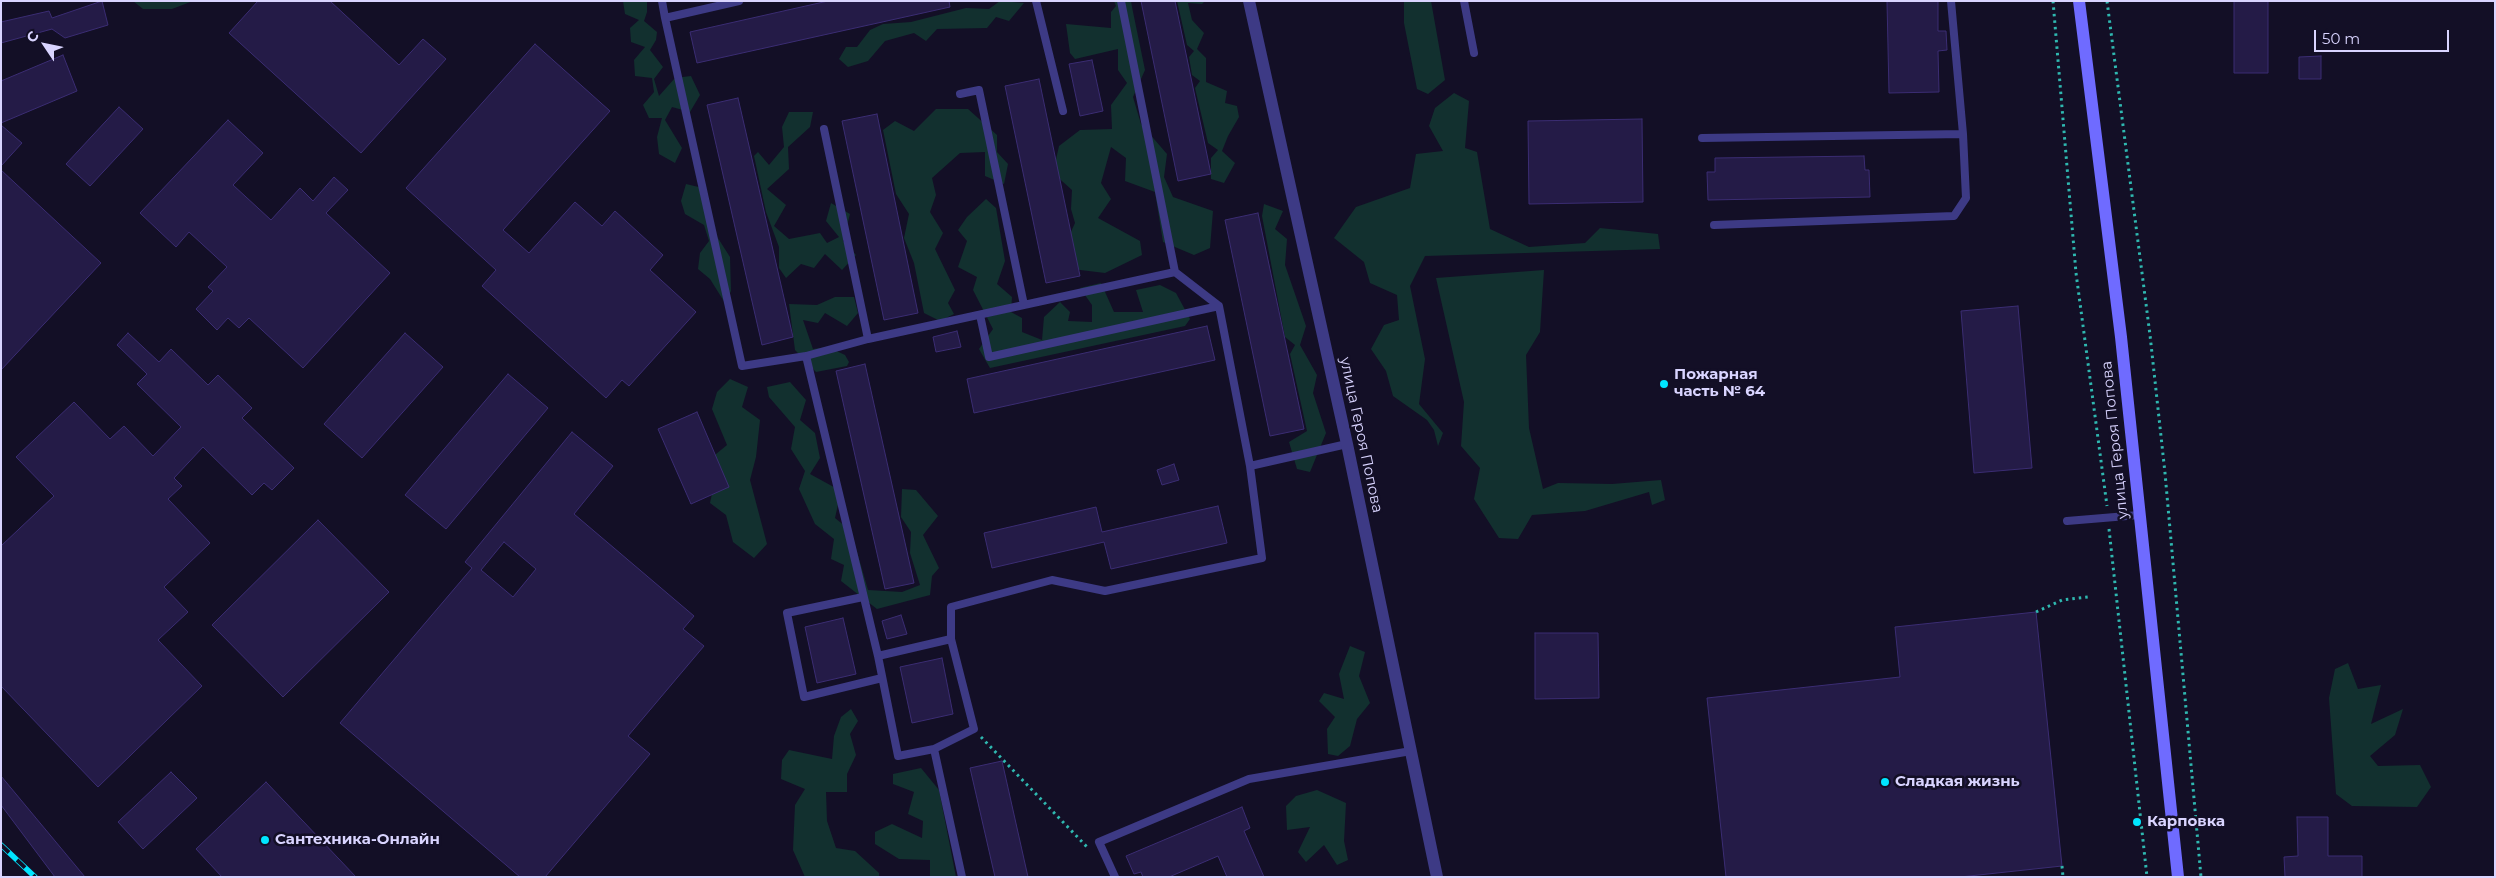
<!DOCTYPE html>
<meta charset="utf-8">
<style>
body{margin:0}
#map{position:relative;width:2496px;height:878px;overflow:hidden;background:#130f26;font-family:Montserrat,sans-serif}
canvas{display:block}
.frame{position:absolute;inset:0;border:2px solid #d9d4ff;pointer-events:none}
.north{position:absolute;left:20px;top:20px;width:50px;height:50px;-webkit-text-stroke:4px #130f26;paint-order:stroke;rotate:304deg;font-size:14px;font-weight:700;line-height:20px;text-align:center;color:#d9d4ff}
.north::after{content:'';display:block;margin:auto;width:18px;height:22px;background:#d9d4ff;clip-path:polygon(50% 0,100% 100%,50% 72%,0 100%)}
.scale{position:absolute;left:2314px;top:30px;width:135px;height:22px;box-sizing:border-box;border:2px solid #d9d4ff;border-top:0;padding-left:6px;font-size:15px;line-height:18px;white-space:nowrap;color:#d9d4ff;-webkit-text-stroke:4px #130f26;paint-order:stroke}
</style>
<div id="map">
<canvas width="2496" height="878"></canvas>
<div class="frame"></div>
<div class="north">С</div>
<div class="scale">50 m</div>
</div>
<script>
const ctx = document.querySelector('canvas').getContext('2d');
ctx.lineJoin = 'round';
function paint(path, color) { ctx.fillStyle = color; ctx.fill(path, 'evenodd'); }
const toPath = rows => new Path2D(rows.map(r => 'M' + r).join(''));
function trace(path, color, width, dash) { ctx.strokeStyle = color; ctx.lineWidth = width; ctx.lineCap = dash ? 'butt' : 'round'; ctx.setLineDash(dash || []); ctx.stroke(path); }
function label(font, color, halo, rows, align = 'center') {
  ctx.font = font + ' Montserrat,sans-serif'; ctx.lineWidth = 5; ctx.setLineDash([]); ctx.textBaseline = 'middle'; ctx.strokeStyle = halo; ctx.fillStyle = color; for (const [text, x, y, turn = 0] of rows) {
    ctx.save(); ctx.translate(x, y); ctx.rotate((+turn || 0) * Math.PI / 180); ctx.textAlign = isNaN(turn) ? turn : align; if (halo) ctx.strokeText(text, 0, 0); ctx.fillText(text, 0, 0); ctx.restore();
  }
}
paint(toPath([
 [133,1,193,1,172,9,143,9],
 [623,1,647,1,647,12,644,21,657,32,656,40,650,50,663,67,654,79,659,96,675,78,691,76,700,95,690,112,672,107,665,120,682,148,675,163,659,154,657,137,662,118,649,118,643,105,654,92,652,78,635,76,634,60,645,47,631,42,630,28,639,20,625,14],
 [1000,1,1024,3,1009,21,996,17,987,28,937,29,926,41,914,33,885,41,868,61,848,67,839,59,846,47,857,47,870,30,883,24,911,22,966,8,989,9],
 [1114,1,1131,1,1132,7,1145,70,1133,97,1141,124,1167,154,1164,177,1173,197,1213,211,1210,248,1194,255,1163,242,1155,192,1125,181,1126,158,1111,147,1101,183,1111,199,1098,218,1140,241,1142,255,1105,273,1064,268,1065,245,1075,223,1071,209,1072,190,1053,173,1059,146,1080,130,1112,129,1111,105,1127,83,1118,70,1118,49,1075,59,1070,53,1066,24,1111,28,1111,12,1116,6],
 [1177,1,1205,1,1202,4,1188,3,1192,20,1204,33,1197,49,1206,58,1206,82,1227,91,1225,103,1237,106,1239,117,1228,136,1222,151,1235,163,1224,183,1211,179,1211,158,1218,150,1208,143,1195,88,1200,81,1192,75,1189,57,1194,51,1187,45],
 [1404,1,1431,1,1445,80,1428,94,1417,89,1404,23],
 [1454,93,1469,101,1465,148,1477,152,1490,229,1529,247,1585,243,1600,228,1658,234,1660,249,1425,256,1410,286,1425,359,1419,404,1443,433,1438,446,1434,430,1427,420,1393,396,1386,371,1371,349,1384,325,1399,320,1397,295,1370,283,1364,262,1334,238,1356,207,1410,188,1416,154,1443,151,1429,126,1435,108],
 [936,109,968,109,997,135,997,152,1008,164,1004,184,985,176,985,152,960,153,932,178,936,195,930,212,943,233,935,249,955,290,948,303,954,314,940,321,924,313,914,263,904,238,909,214,896,194,883,130,895,121,914,131],
 [789,112,813,112,810,127,788,147,789,169,767,189,786,205,774,226,789,239,820,233,827,243,839,237,826,221,831,203,850,214,843,241,856,255,842,270,825,254,814,268,801,264,786,278,779,268,779,247,766,212,754,156,758,152,769,165,784,147,782,127],
 [686,184,707,189,709,224,730,257,731,291,725,303,710,279,698,269,700,253,709,241,704,225,685,214,681,201],
 [986,199,996,208,1005,261,997,284,1012,297,1011,312,1022,318,1022,332,1042,340,1044,317,1060,302,1070,312,1068,321,1092,322,1092,305,1080,288,1101,283,1114,312,1143,312,1136,290,1160,285,1176,293,1190,319,1185,326,990,368,979,349,993,329,973,290,977,277,958,267,967,241,958,230,967,217],
 [1264,204,1283,211,1275,229,1287,239,1285,265,1306,326,1300,345,1317,375,1313,393,1326,433,1310,472,1297,469,1289,442,1307,431,1290,354,1295,345,1285,337,1262,216],
 [1544,270,1540,332,1526,355,1529,428,1543,489,1558,483,1612,484,1661,480,1665,500,1652,505,1649,492,1585,511,1532,515,1518,539,1499,538,1474,499,1480,468,1461,446,1464,402,1436,278],
 [835,297,854,297,858,313,847,326,825,313,818,323,803,320,813,349,828,347,845,355,849,362,847,366,816,372,795,350,789,304,817,305],
 [730,379,748,387,742,407,760,420,756,457,750,480,767,544,754,558,733,542,726,515,710,503,716,475,710,459,727,445,712,409,717,392],
 [790,382,806,400,800,420,815,433,820,458,810,474,841,491,835,518,851,531,868,590,902,592,920,585,910,553,911,532,901,517,902,489,916,490,938,516,923,535,939,568,932,576,930,595,877,609,841,581,844,565,831,559,834,539,815,524,799,489,805,471,791,449,795,427,769,397,767,387],
 [1350,646,1365,652,1359,676,1370,703,1357,719,1350,746,1338,756,1328,754,1327,729,1335,717,1319,701,1324,693,1344,699,1339,674],
 [2348,663,2358,689,2381,685,2371,724,2403,709,2395,735,2370,756,2378,766,2420,765,2431,787,2417,807,2352,806,2336,794,2329,698,2335,669],
 [851,709,858,721,850,734,856,755,847,774,847,792,826,792,827,821,836,848,855,851,879,873,879,877,805,877,793,850,795,805,805,789,781,779,782,760,789,750,832,759,834,736,841,717],
 [921,768,939,790,956,877,928,877,930,876,930,860,899,859,875,844,875,832,892,824,922,838,923,821,908,814,914,792,893,784,893,774],
 [1317,790,1346,803,1344,841,1348,860,1337,865,1324,845,1306,862,1298,852,1310,827,1287,830,1286,806,1296,796]
]), '#12302f');
const building = toPath([
 [102,1,108,25,65,38,52,29,1,43,1,22,49,11,52,18,102,1],
 [258,1,330,1,399,65,423,39,446,59,361,153,229,33,258,1],
 [828,1,949,1,950,7,697,63,690,32,828,1],
 [1141,1,1175,1,1211,174,1178,181,1141,1],
 [1887,1,1938,1,1938,31,1946,31,1947,50,1938,51,1939,92,1889,93,1887,1],
 [2234,1,2268,1,2268,73,2234,73,2234,1],
 [535,44,610,111,503,230,529,253,575,202,602,226,615,211,663,255,650,270,696,312,629,386,622,380,606,398,482,286,496,270,406,188,535,44],
 [63,55,77,91,1,123,1,81,63,55],
 [2321,56,2321,79,2299,79,2299,57,2321,56],
 [1092,60,1103,111,1080,116,1069,64,1092,60],
 [1039,79,1080,276,1046,283,1005,86,1039,79],
 [738,98,793,337,762,345,707,105,738,98],
 [119,107,143,129,90,186,66,164,119,107],
 [877,114,918,313,884,320,842,121,877,114],
 [1642,119,1643,202,1529,204,1528,121,1642,119],
 [228,120,263,153,233,185,271,220,300,188,313,201,334,177,348,190,326,213,390,273,303,368,249,318,239,328,228,318,217,330,196,309,213,291,208,287,227,267,189,232,176,247,140,213,228,120],
 [1,125,22,143,1,166,1,125],
 [1864,156,1865,170,1869,170,1870,197,1708,200,1707,172,1715,172,1715,158,1864,156],
 [1,170,101,263,1,370,1,170],
 [1258,213,1304,429,1270,436,1225,220,1258,213],
 [2018,306,2032,468,1974,473,1961,311,2018,306],
 [1207,326,1215,360,974,413,967,379,1207,326],
 [957,331,961,347,936,352,933,337,957,331],
 [128,333,159,362,171,349,208,385,218,375,252,408,242,418,294,468,272,490,264,483,252,495,203,447,174,478,182,486,168,499,210,543,164,587,188,612,158,640,202,686,98,787,1,686,1,546,54,496,16,457,74,402,110,439,124,426,153,456,181,427,137,384,147,374,117,345,128,333],
 [405,333,443,367,362,458,324,424,405,333],
 [865,364,914,583,885,589,836,371,865,364],
 [508,374,548,408,446,529,405,495,508,374],
 [697,412,729,487,691,504,658,429,697,412],
 [572,432,613,466,574,514,694,616,683,629,704,646,628,736,650,754,545,877,520,877,340,723,472,568,465,562,572,432],
 [504,542,536,569,513,597,481,570,504,542],
 [1174,464,1179,480,1162,485,1157,470,1174,464],
 [1218,506,1227,543,1111,569,1104,542,992,568,984,533,1096,507,1102,532,1218,506],
 [318,520,389,592,283,697,212,625,318,520],
 [2036,612,2062,866,1960,877,1726,877,1707,698,1900,677,1895,627,2036,612],
 [901,615,907,634,887,639,882,621,901,615],
 [843,618,856,674,817,683,805,627,843,618],
 [1535,633,1598,633,1599,698,1535,699,1535,633],
 [942,658,953,714,912,723,900,667,942,658],
 [1002,761,1028,877,995,877,970,768,1002,761],
 [171,772,197,798,143,849,118,822,171,772],
 [1,776,85,877,55,877,1,805,1,776],
 [266,782,356,877,222,877,196,849,266,782],
 [1242,807,1250,828,1244,831,1264,877,1227,877,1218,856,1169,877,1143,877,1141,872,1134,874,1126,856,1242,807],
 [2297,817,2328,817,2328,856,2362,856,2362,877,2285,877,2284,857,2298,856,2297,817]
]);
paint(building, '#241b47');
trace(building, '#3b2d73', 1);
trace(toPath([
 [2053,1,2076,273,2107,506],
 [2107,1,2150,335,2165,473,2201,877],
 [2109,529,2147,877],
 [2036,612,2062,600,2088,597],
 [981,737,1088,848],
 [2062,866,2063,877]
]), '#2fb8b0', 3, [2.5, 4]);
trace(toPath([
 [662,1,665,18],
 [739,1,665,18,742,366,806,356,868,339,1175,272],
 [1036,1,1063,111],
 [1121,1,1175,272,1219,306,1250,466,1347,444],
 [1464,1,1474,53],
 [960,94,979,90,1024,305],
 [824,129,868,339],
 [1702,138,1963,134],
 [1714,225,1954,216,1966,198,1963,134,1951,1],
 [980,315,989,357,1219,306],
 [806,356,878,656,898,756,934,749,974,729,951,639,951,607,1052,580,1105,591,1262,558,1250,466],
 [2067,521,2139,515],
 [863,597,787,613,804,697,882,678],
 [878,656,951,639],
 [934,749,962,877],
 [1115,877,1099,842,1249,779,1411,751]
]), '#3d3a85', 8);
trace(toPath([
 [1249,1,1347,444,1437,877]
]), '#3d3a85', 12);
trace(toPath([
 [2079,1,2121,337,2178,877]
]), '#6f6bff', 12);
const rail = toPath([
 [1,845,35,877]
]);
trace(rail, '#00e5ff', 5.5);
trace(rail, '#130f26', 4, [11]);
for (const [x, y, r, color] of [
 [1664,384,5,"#00e5ff"],
 [1885,782,5,"#00e5ff"],
 [2137,822,5,"#00e5ff"],
 [265,840,5,"#00e5ff"]
]) { const dot = new Path2D(); dot.arc(x, y, r, 0, 2 * Math.PI); ctx.fillStyle = color; ctx.fill(dot); trace(dot, '#130f26', 2); }
label('bold 15px', '#d9d4ff', '#130f26', [
 ["Пожарная",1674,375],
 ["часть № 64",1674,392],
 ["Сладкая жизнь",1895,782],
 ["Карповка",2147,822],
 ["Сантехника-Онлайн",275,840]
], 'left');
label('15px', '#d9d4ff', '#130f26', [
 ["улица Героя Попова",1361,435,78],
 ["улица Героя Попова",2115,440,-96]
]);
</script>
